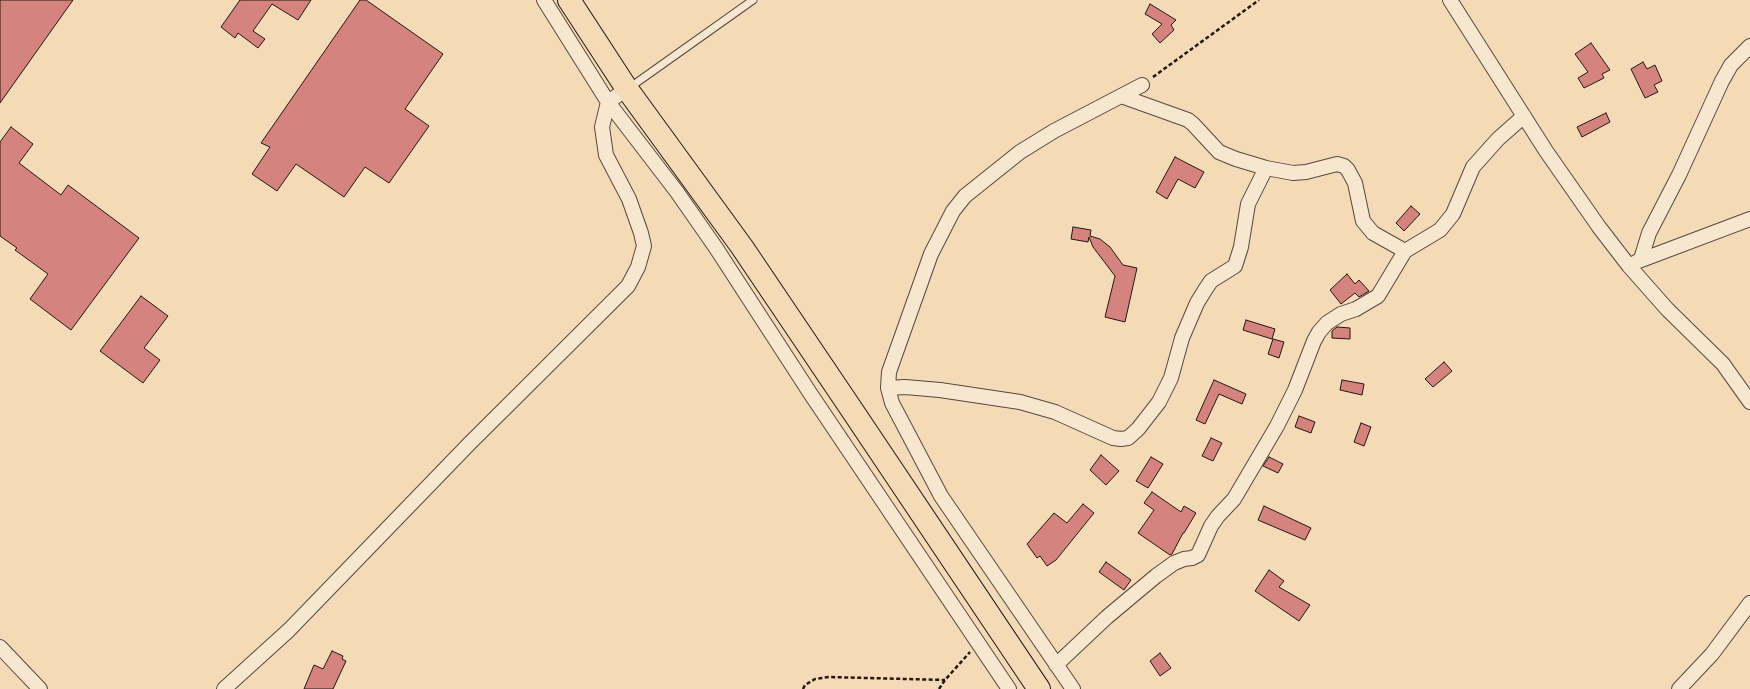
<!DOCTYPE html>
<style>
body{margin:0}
canvas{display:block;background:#f4dab7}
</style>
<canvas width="1750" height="689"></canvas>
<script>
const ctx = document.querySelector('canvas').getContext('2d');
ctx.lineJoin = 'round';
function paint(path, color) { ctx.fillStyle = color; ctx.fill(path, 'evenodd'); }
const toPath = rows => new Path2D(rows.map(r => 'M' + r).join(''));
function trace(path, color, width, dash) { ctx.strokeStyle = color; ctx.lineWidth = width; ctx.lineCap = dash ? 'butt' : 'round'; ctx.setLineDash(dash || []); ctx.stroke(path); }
const building = toPath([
 [0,0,73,0,0,103,0,0],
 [240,0,311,0,298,20,272,4,253,31,265,39,258,48,238,33,235,38,221,27,240,0],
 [360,0,366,0,443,54,405,109,429,126,389,183,365,167,344,197,296,164,277,191,252,174,270,147,261,143,360,0],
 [1150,4,1176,20,1171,25,1174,30,1160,43,1152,34,1162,24,1145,14,1150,4],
 [1591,43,1610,70,1602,74,1604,78,1584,88,1578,78,1588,72,1575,54,1591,43],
 [1643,62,1647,69,1655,65,1662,81,1654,85,1658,92,1645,98,1631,69,1643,62],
 [1606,113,1610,122,1582,137,1577,127,1606,113],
 [11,127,33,144,19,163,61,195,68,185,139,238,71,330,30,299,48,274,15,250,17,248,0,236,0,142,11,127],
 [1175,157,1204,172,1195,188,1178,179,1167,199,1156,192,1175,157],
 [1411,206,1420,214,1404,231,1396,223,1411,206],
 [1073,227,1091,230,1090,236,1100,239,1110,247,1123,265,1137,268,1125,322,1105,317,1115,276,1093,247,1089,237,1088,242,1071,239,1073,227],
 [1347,274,1355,284,1359,280,1369,291,1359,297,1355,293,1341,304,1330,290,1347,274],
 [141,296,168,316,144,348,160,360,143,383,100,351,141,296],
 [1246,320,1275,329,1272,339,1243,330,1246,320],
 [1337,327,1350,328,1350,339,1332,338,1332,331,1337,327],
 [1273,339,1284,342,1279,358,1268,354,1273,339],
 [1444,362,1452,371,1433,387,1425,379,1444,362],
 [1214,380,1246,394,1242,404,1219,394,1205,424,1196,420,1214,380],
 [1342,380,1364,384,1362,395,1340,390,1342,380],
 [1299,416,1315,422,1311,433,1295,427,1299,416],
 [1361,423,1371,427,1364,446,1354,442,1361,423],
 [1211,438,1222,443,1213,461,1202,456,1211,438],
 [1101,455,1119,471,1106,485,1090,470,1101,455],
 [1151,457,1163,464,1148,488,1136,481,1151,457],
 [1269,457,1283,464,1278,473,1263,466,1269,457],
 [1152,492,1181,512,1184,506,1196,513,1184,533,1183,533,1172,554,1170,555,1138,533,1154,510,1144,503,1152,492],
 [1083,504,1094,513,1056,560,1047,566,1040,556,1037,558,1027,544,1054,513,1067,523,1083,504],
 [1264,506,1311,528,1305,540,1258,520,1264,506],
 [1106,562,1131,580,1124,590,1099,572,1106,562],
 [1269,570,1284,581,1279,587,1310,605,1299,621,1255,591,1269,570],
 [332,651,343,656,342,659,346,661,333,689,304,689,314,665,323,669,332,651],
 [1160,653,1171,668,1160,676,1150,661,1160,653]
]);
paint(building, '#d4847c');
trace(building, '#231712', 1);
const service = toPath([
 [629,88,753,0]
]);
const minor = toPath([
 [544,0,608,102,677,192,716,248,810,393,1009,689],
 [1450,0,1546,151,1599,227,1629,266,1667,309,1723,364,1750,402],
 [1121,96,1188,120,1193,124,1219,152,1236,159,1266,168,1293,173,1306,172,1337,164,1344,166,1348,170,1355,183,1363,221,1373,233,1405,251],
 [1641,259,1649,233,1679,175,1722,81,1731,65,1750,46],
 [1636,262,1750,219],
 [888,388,905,387,940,390,1020,402,1055,412,1113,438,1121,439,1128,438,1138,429,1159,402,1171,378,1182,338,1197,303,1205,290,1211,281,1235,266,1241,247,1248,204,1266,168],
 [0,647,40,689],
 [1056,665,1107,617,1156,576,1174,563,1184,559,1192,558,1198,555,1211,526,1218,516,1234,499,1277,426,1295,390,1314,341,1319,332,1327,323,1341,314,1356,309,1378,296,1405,251,1440,230,1453,214,1473,167,1498,139,1524,116],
 [224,689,289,630,470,443,628,286,638,267,644,246,641,233,629,199,606,155,602,127,608,102,627,89],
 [1073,689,941,496,892,403,888,388,889,372,931,254,953,211,965,196,1020,152,1054,131,1142,85],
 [1679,689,1712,654,1750,603]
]);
const trunk = toPath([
 [569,0,627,89,742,247,854,413,1039,689]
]);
trace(service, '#57483b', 9);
trace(minor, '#57483b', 16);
trace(trunk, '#231712', 24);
trace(toPath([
 [1153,77,1259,0],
 [803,689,805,685,815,679,829,677,945,680],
 [939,689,945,680,970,652]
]), '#231712', 2.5, [4, 2.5]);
trace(service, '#f8e7d0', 7);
trace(minor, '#f8e7d0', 14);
trace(trunk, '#f4dab7', 22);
</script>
